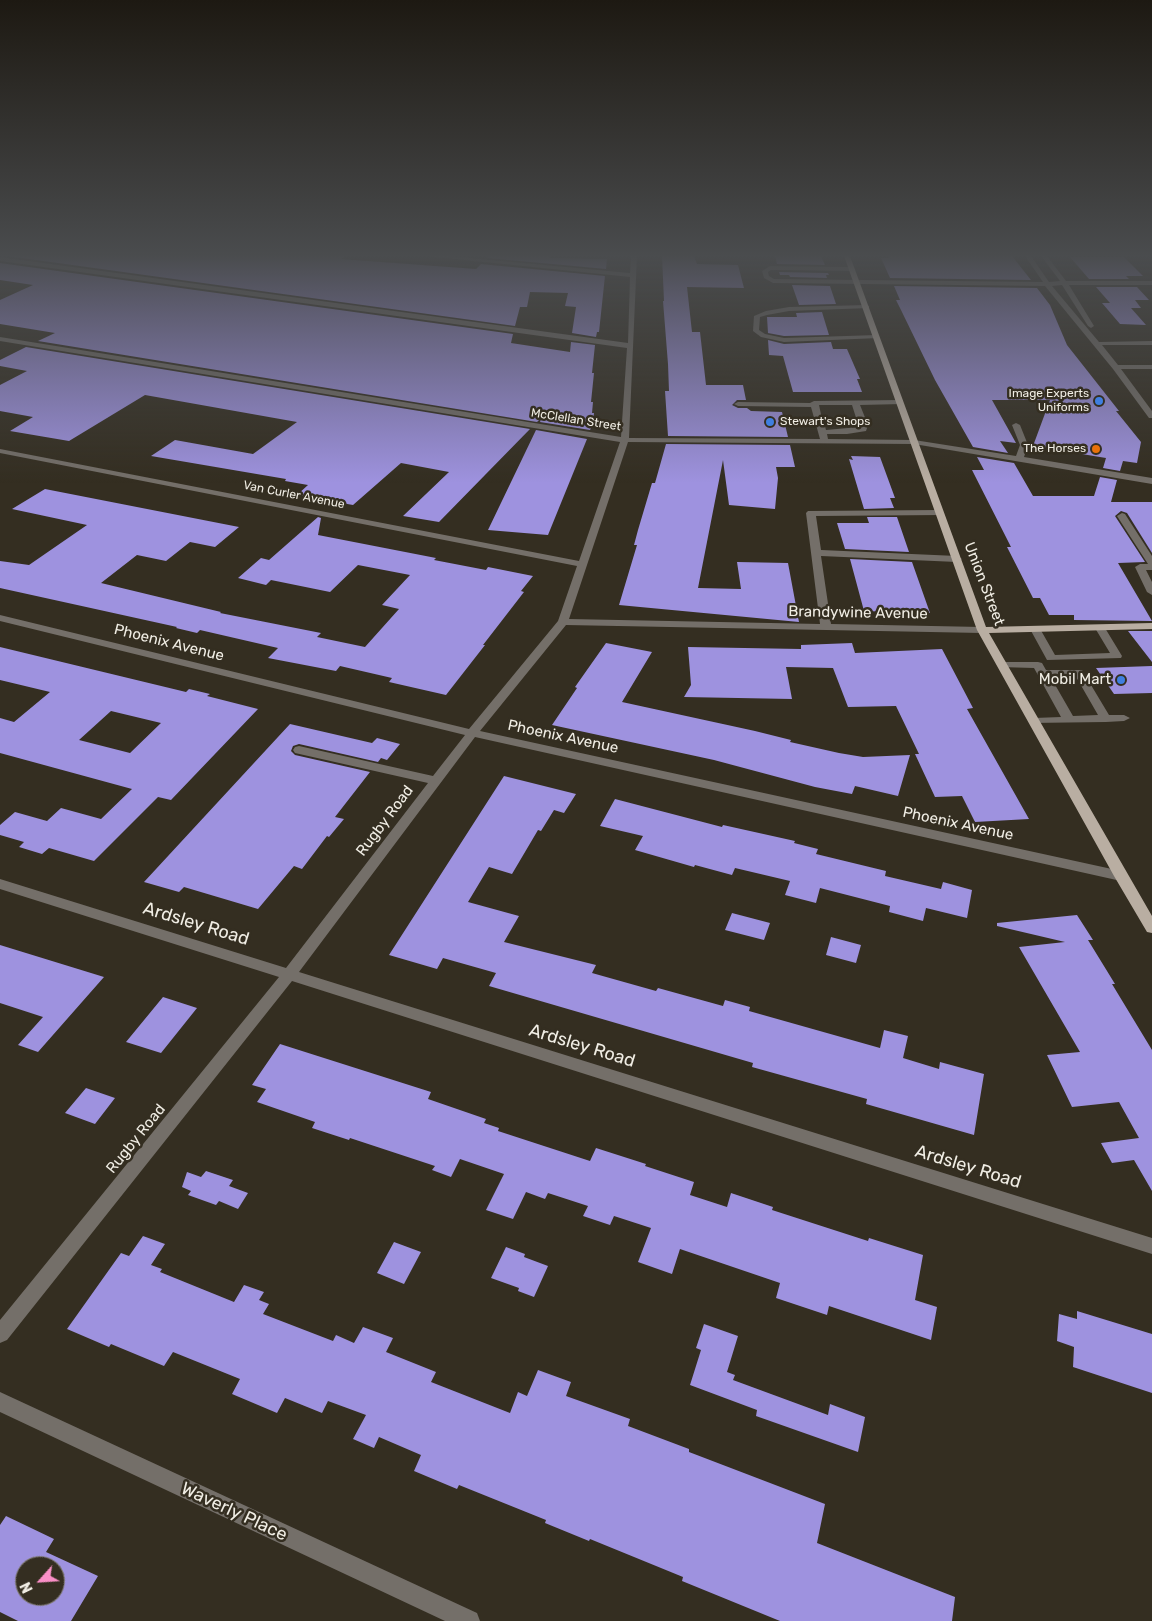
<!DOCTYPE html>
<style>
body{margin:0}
#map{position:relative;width:1152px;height:1621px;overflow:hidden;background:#342e21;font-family:Rubik,sans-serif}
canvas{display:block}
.north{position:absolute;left:15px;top:1556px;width:50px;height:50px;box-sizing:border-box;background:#342e21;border:1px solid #7f7a6f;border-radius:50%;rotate:244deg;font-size:14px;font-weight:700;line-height:20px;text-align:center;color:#f0ede4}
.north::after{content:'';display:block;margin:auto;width:18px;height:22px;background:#fa8fc7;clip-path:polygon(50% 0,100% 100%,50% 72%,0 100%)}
</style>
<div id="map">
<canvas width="1152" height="1621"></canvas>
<div class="north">N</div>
</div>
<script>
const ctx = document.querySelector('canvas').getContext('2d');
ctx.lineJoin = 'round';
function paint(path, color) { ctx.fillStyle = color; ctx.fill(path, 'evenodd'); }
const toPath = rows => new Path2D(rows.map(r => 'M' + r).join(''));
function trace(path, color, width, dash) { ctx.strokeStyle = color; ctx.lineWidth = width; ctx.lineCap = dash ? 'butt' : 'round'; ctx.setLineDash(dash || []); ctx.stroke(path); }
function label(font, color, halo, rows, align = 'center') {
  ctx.font = font + ' Rubik,sans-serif'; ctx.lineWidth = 5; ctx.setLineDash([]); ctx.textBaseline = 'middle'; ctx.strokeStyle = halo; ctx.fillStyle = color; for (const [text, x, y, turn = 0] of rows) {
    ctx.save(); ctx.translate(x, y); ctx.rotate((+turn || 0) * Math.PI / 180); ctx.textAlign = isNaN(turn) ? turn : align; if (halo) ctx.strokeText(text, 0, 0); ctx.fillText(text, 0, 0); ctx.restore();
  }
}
paint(toPath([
 [7,256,345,256,341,259,476,269,481,264,605,276,599,332,597,332,596,337,572,333,576,307,565,306,568,293,530,292,527,307,520,307,515,326],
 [489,256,551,256,549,258,607,259,606,269,487,258],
 [662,256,694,256,697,264,738,265,744,288,687,287,692,332,700,332,706,385,743,385,746,400,737,400,732,405,738,408,747,408,751,411,782,412,788,437,668,436,665,391,669,391,668,364,663,301,664,301],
 [775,256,821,256,825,265,777,264],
 [888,256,1012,256,1031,280,890,278,881,258,889,258],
 [1070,257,1124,257,1143,276,1126,276,1129,279,1089,279],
 [0,263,513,334,511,343,570,352,571,342,595,345,592,373,594,373,591,402,593,402,592,413,594,413,593,424,590,430,540,422,542,417,537,422,38,341,55,333,0,324,0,300,33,285,0,280],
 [779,272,828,273,829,275,826,275,827,278,790,277,789,275,780,275],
 [792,285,830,286,836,304,799,305],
 [894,286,1037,288,1050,305,1067,345,1119,411,1116,411,1141,442,1137,463,1123,461,1120,471,1103,468,1106,458,1033,446,1050,400,992,400,1016,443,1000,441,1008,453,973,447,935,380,901,310,896,300,900,300],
 [1096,287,1137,287,1149,300,1135,300,1141,308,1131,308,1146,325,1120,324,1102,303,1110,303],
 [822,312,829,335,784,336,768,333,767,317,797,317,796,313],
 [768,340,784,344,831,342,833,349,847,349,860,379,857,379,862,392,793,392,783,356,769,355],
 [26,347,530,429,439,522,403,516,449,472,401,463,353,505,297,495,308,485,285,481,286,479,151,456,175,440,253,454,297,422,145,395,69,441,10,431,33,417,0,411,0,385,27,371,0,366,0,360],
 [536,430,587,439,548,535,488,530],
 [666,444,790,445,795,467,776,467,778,478,775,509,729,505,723,460,698,588,741,589,737,562,788,563,799,622,619,605,637,545,634,545,638,530,652,483,655,483],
 [851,456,880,457,895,498,890,498,894,508,864,509,849,459,853,460],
 [977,457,1014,463,1033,496,1094,496,1100,477,1117,480,1111,502,1152,502,1152,553,1127,513,1121,511,1115,516,1145,562,1118,563,1152,621,1074,620,1074,615,1049,615,1040,598,1033,598,1007,547,1011,547,972,470,984,470],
 [45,489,239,527,215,547,190,542,166,561,137,555,101,583,221,612,220,613,321,633,317,637,365,647,399,609,382,605,410,575,358,565,330,592,271,580,266,585,238,578,261,558,269,560,318,517,321,518,318,535,436,558,434,560,486,570,488,567,533,576,521,591,524,592,483,645,485,645,446,695,389,682,392,678,340,666,336,671,268,658,278,648,200,630,197,633,176,628,177,627,0,588,0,561,29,565,87,525,12,509],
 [867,517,897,517,909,552,845,549,837,523,869,523],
 [850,559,912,562,930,613,864,611],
 [1128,631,1152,631,1152,662],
 [606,643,652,652,622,702,755,731,791,740,790,742,839,753,863,757,910,755,898,796,855,786,852,794,815,787,714,760,552,725,577,688,575,687],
 [852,643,855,653,942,649,973,708,967,709,1029,819,975,822,962,796,935,797,915,754,919,754,896,706,848,707,833,668,786,667,792,699,684,697,691,685,688,647,801,649,801,645],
 [0,647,186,692,189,689,210,694,207,696,258,709,171,800,158,797,94,861,49,848,42,854,19,847,24,842,0,835,0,825,15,812,47,821,61,808,101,819,132,789,0,753,0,718,14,722,50,692,0,680],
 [111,711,161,723,130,753,79,740],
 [1152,666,1152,693,1114,694,1096,668],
 [290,724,372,743,377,738,400,744,387,760,381,758,378,762,299,744,293,746,291,751,295,755,370,772,335,817,344,819,329,837,327,836,302,869,294,866,258,909,184,887,179,892,144,882],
 [504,776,576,794,564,813,554,810,541,831,538,830,512,874,489,867,468,902,519,916,504,942,596,965,592,973,656,991,658,988,723,1006,725,1000,750,1007,749,1011,880,1048,884,1030,908,1036,903,1058,939,1069,940,1062,984,1074,974,1135,866,1104,867,1099,752,1067,753,1063,489,986,496,973,443,958,437,969,389,955],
 [615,799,722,827,723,825,795,841,794,843,818,849,816,854,886,871,885,876,941,889,943,882,972,890,967,918,926,908,923,921,889,912,890,906,820,888,816,903,785,895,790,881,735,868,732,875,695,865,694,867,635,850,643,836,600,826],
 [732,913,770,923,764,940,725,930],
 [1077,915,1093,940,1088,940,1115,984,1112,984,1152,1050,1152,1191,1134,1160,1112,1163,1101,1143,1139,1138,1119,1102,1072,1107,1047,1055,1080,1052,1019,947,1065,942,997,926,997,923],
 [831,937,861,945,856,963,826,955],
 [0,945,104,977,38,1052,18,1045,43,1017,0,1003],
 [163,997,197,1008,161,1053,126,1042],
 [280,1044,431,1092,428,1099,486,1119,484,1123,499,1128,498,1131,590,1161,596,1148,646,1164,645,1166,694,1182,690,1195,727,1207,731,1193,773,1207,772,1210,868,1241,869,1238,923,1255,915,1300,937,1307,931,1340,829,1306,827,1315,776,1298,780,1283,680,1249,672,1274,638,1262,651,1228,614,1216,610,1225,583,1216,588,1206,548,1193,545,1199,526,1192,513,1219,486,1210,504,1174,460,1159,451,1177,432,1170,435,1166,350,1138,349,1140,312,1128,315,1122,257,1102,266,1089,252,1085],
 [86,1088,115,1098,95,1124,65,1113],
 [206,1171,233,1180,229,1186,248,1193,238,1209,219,1201,216,1205,188,1195,191,1191,182,1187,187,1172,201,1177],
 [143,1236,165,1244,151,1265,162,1269,160,1272,234,1302,244,1285,264,1292,259,1300,269,1304,263,1314,333,1341,336,1335,354,1343,363,1327,393,1338,386,1352,436,1372,431,1382,510,1413,518,1392,527,1396,538,1370,571,1382,566,1396,630,1419,628,1426,689,1449,689,1452,825,1504,817,1543,955,1597,952,1621,780,1621,682,1581,683,1577,590,1539,589,1541,545,1523,546,1520,459,1485,457,1489,414,1471,421,1455,379,1437,374,1448,353,1439,366,1415,328,1401,322,1413,285,1398,277,1413,232,1394,240,1379,173,1352,164,1366,111,1344,109,1347,67,1329,121,1253,129,1256],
 [394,1242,421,1252,404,1284,377,1273],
 [506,1247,525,1254,524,1257,548,1266,534,1297,518,1291,519,1288,491,1278],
 [1077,1311,1152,1334,1152,1393,1073,1367,1074,1347,1057,1341,1059,1314,1077,1319],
 [704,1324,738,1336,727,1372,735,1375,733,1380,828,1415,830,1404,865,1417,858,1452,756,1416,757,1410,690,1385,701,1350,696,1348],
 [6,1516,54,1539,46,1552,98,1576,71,1621,18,1621,0,1612,0,1525],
 [25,1566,55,1566,55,1596,25,1596]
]), '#9e92df');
trace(toPath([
 [839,421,854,422]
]), '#504b3e', 9, [9, 4.5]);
paint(toPath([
 [425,256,449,256,630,273,631,256,637,256,629,438,820,439,811,407,738,406,734,404,738,402,810,403,814,401,900,400,903,400,903,404,860,405,868,425,866,431,847,434,827,434,828,439,914,440,1016,456,1020,445,1012,425,1016,423,1020,425,1028,445,1024,457,1152,478,1152,484,914,444,628,442,569,619,820,624,806,513,808,511,940,510,943,511,943,515,816,516,821,550,957,556,962,559,957,562,821,556,831,624,982,627,987,630,982,633,566,625,480,731,1121,871,1126,873,1128,876,1126,879,1121,881,475,737,299,972,1152,1238,1152,1254,292,981,7,1340,0,1343,0,1320,279,977,0,889,0,879,286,968,428,783,295,753,293,750,295,747,299,746,433,776,465,735,0,621,0,615,469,729,558,621,577,566,0,453,0,449,579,561,620,442,0,341,0,337,621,437,627,348,0,261,0,257,628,343,630,277,425,256],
 [819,405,852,405,859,427,826,430,824,423,839,423,843,421,839,419,822,419,819,405],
 [1025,256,1031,256,1049,282,1060,281,1041,256,1047,256,1066,281,1152,281,1152,285,1069,285,1094,326,1091,328,1088,326,1062,285,1052,286,1099,342,1152,341,1152,345,1102,345,1118,365,1152,365,1152,369,1121,369,1152,411,1152,418,1149,418,1113,369,1045,286,773,283,764,278,762,271,770,266,852,267,855,269,852,271,771,270,768,272,769,276,774,279,1043,282,1025,256],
 [867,305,869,306,869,308,789,311,767,315,760,317,759,330,765,334,784,338,877,335,879,336,879,338,784,342,761,337,753,331,754,316,766,311,789,307,867,305],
 [1122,513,1125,514,1152,556,1152,570,1146,570,1152,582,1152,595,1147,592,1135,567,1140,564,1148,564,1117,516,1122,513],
 [1100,625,1105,628,1122,656,1121,658,1047,660,1030,629,1031,627,1039,627,1055,655,1110,653,1095,628,1100,625],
 [1003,662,1038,662,1042,663,1046,670,1082,670,1109,715,1124,715,1130,718,1124,721,1106,722,1030,723,1028,721,1030,719,1034,718,1061,717,1034,668,999,667,998,665,1003,662],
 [1075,675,1098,715,1073,716,1050,676,1075,675],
 [0,1392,477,1613,480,1621,445,1621,0,1412,0,1392]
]), '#746f69');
paint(toPath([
 [844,256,850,256,986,627,1152,623,1152,629,989,633,1152,916,1152,933,1147,932,1114,876,977,630,844,256]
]), '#b9aea2');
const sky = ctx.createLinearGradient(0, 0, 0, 483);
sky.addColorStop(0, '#1d1912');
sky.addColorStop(0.53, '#4a4c4e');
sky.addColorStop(1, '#4a4c4e00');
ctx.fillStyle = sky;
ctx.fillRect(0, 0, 1152, 483);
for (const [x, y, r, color] of [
 [1099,401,5,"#3f7fe0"],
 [770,422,5,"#3f7fe0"],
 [1096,449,5,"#e8710a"],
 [1121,680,5,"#3f7fe0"]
]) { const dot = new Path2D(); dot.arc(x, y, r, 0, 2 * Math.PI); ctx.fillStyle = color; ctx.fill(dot); trace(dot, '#342e21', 2); }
label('12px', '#f0ede4', '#342e21', [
 ["Image Experts",1089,394],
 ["Uniforms",1089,408],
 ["Stewart's Shops",780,422,"left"],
 ["The Horses",1086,449]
], 'right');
label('12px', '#f0ede4', '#342e21', [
 ["McClellan Street",576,420,9],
 ["Van Curler Avenue",294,495,11]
]);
label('15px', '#f0ede4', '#342e21', [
 ["Union Street",984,584,69],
 ["Brandywine Avenue",858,613,1],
 ["Phoenix Avenue",169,643,14],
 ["Phoenix Avenue",563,737,12],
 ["Rugby Road",385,821,-53],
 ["Phoenix Avenue",958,824,12],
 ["Rugby Road",136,1139,-51]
]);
label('15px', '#f0ede4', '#342e21', [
 ["Mobil Mart",1111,680]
], 'right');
label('18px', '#f0ede4', '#342e21', [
 ["Ardsley Road",196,924,17],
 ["Ardsley Road",582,1046,17],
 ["Ardsley Road",968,1167,17],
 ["Waverly Place",234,1512,25]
]);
</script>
